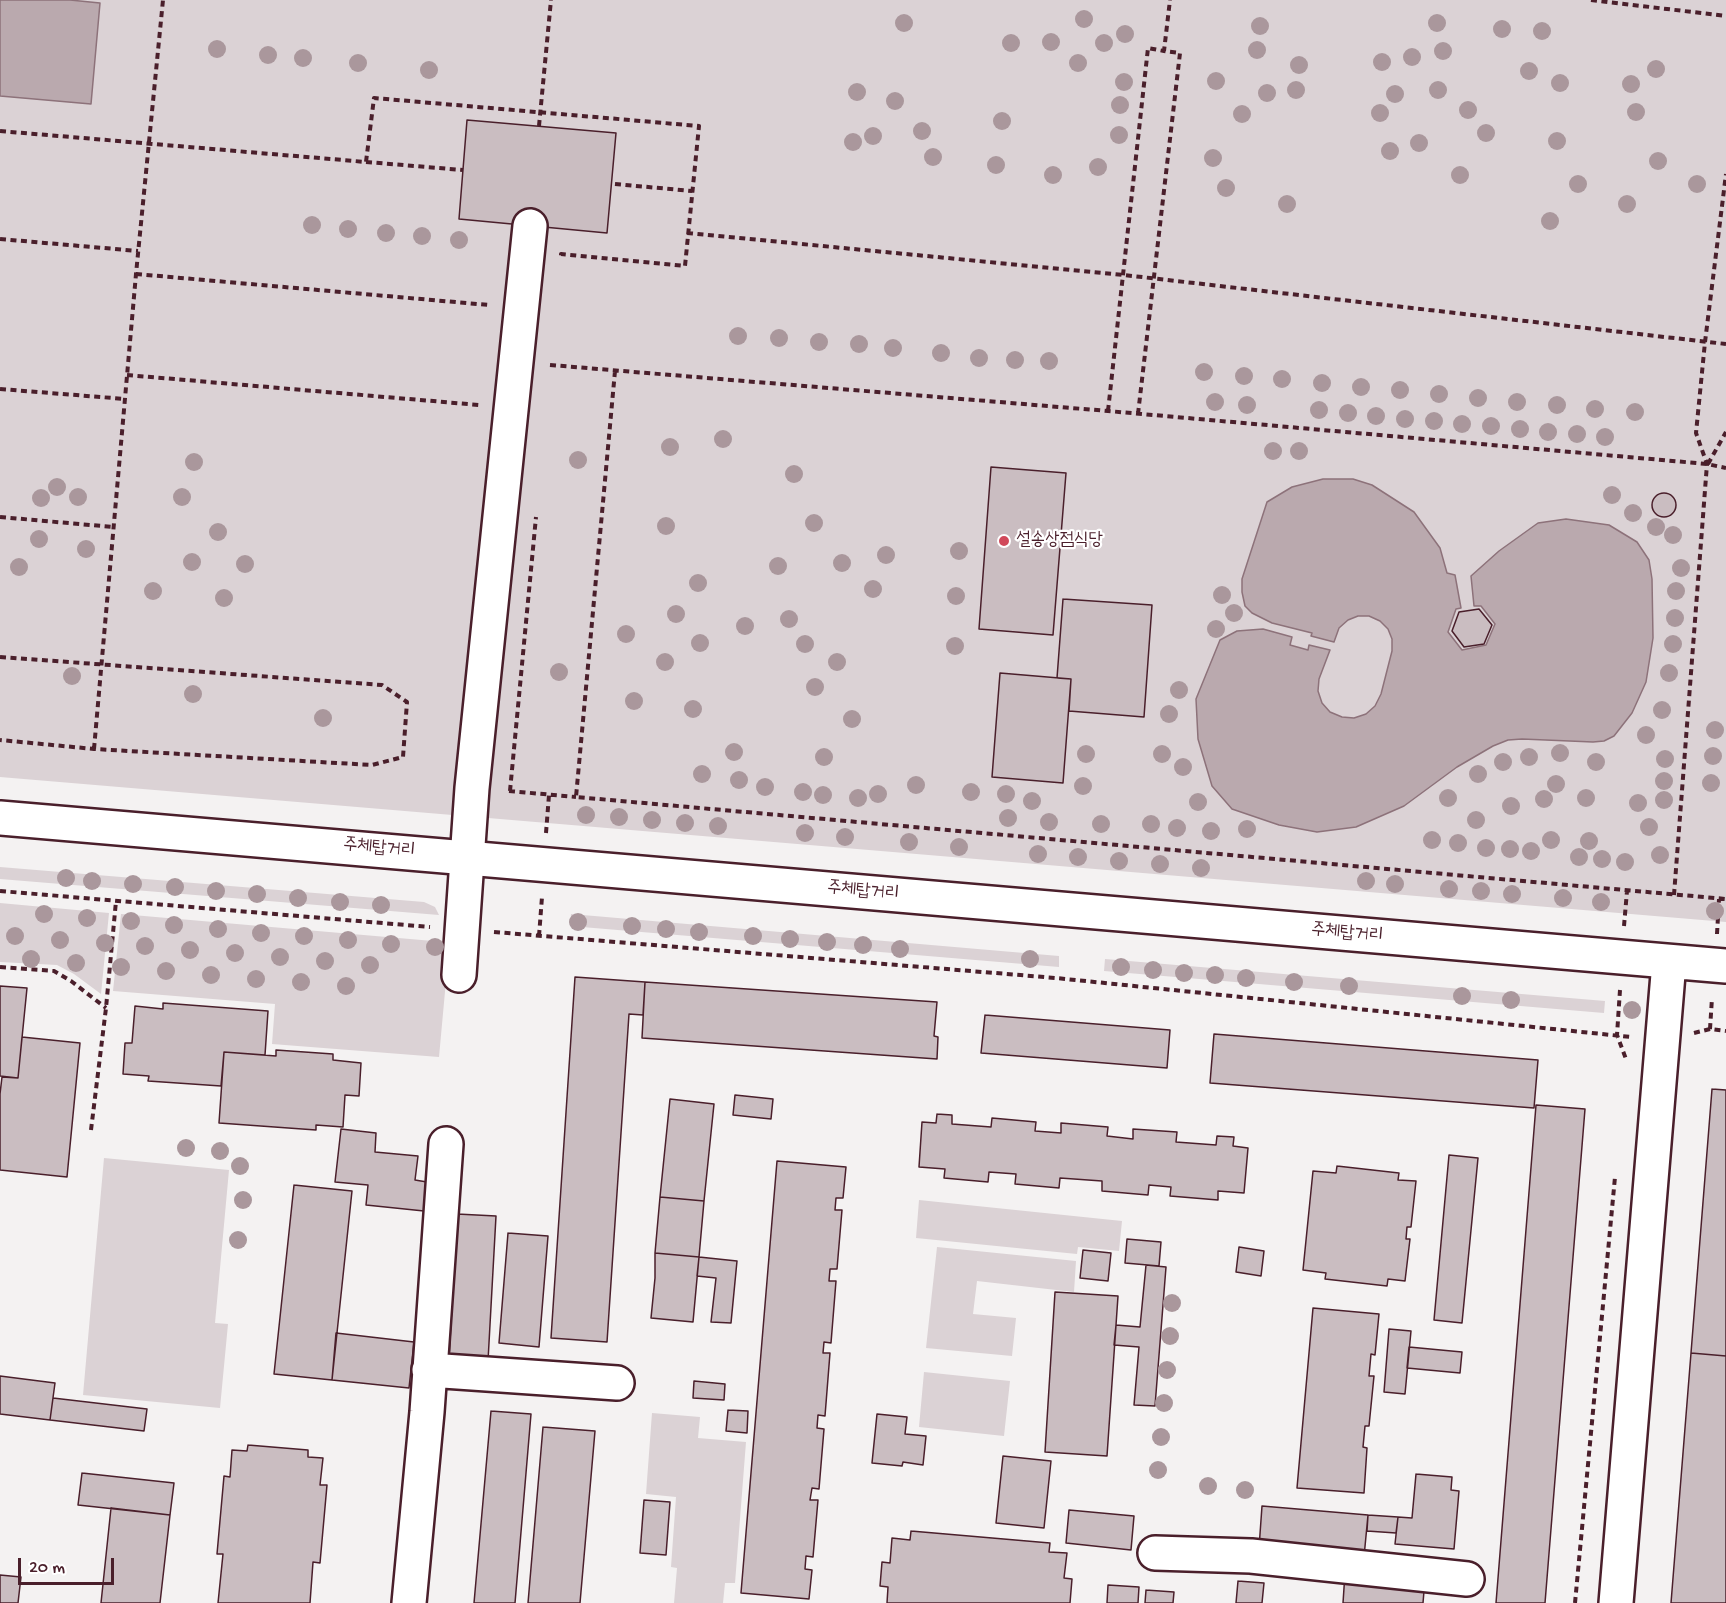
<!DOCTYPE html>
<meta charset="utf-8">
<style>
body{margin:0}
#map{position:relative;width:1726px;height:1603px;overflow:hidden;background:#f4f2f2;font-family:"Gochi Hand",sans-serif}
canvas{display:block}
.scale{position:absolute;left:18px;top:1558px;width:96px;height:27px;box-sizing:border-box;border:3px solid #4a1f2b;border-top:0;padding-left:8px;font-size:18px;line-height:21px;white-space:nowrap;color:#4a1f2b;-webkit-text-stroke:4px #fff;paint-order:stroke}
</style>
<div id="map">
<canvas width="1726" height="1603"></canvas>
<div class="scale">20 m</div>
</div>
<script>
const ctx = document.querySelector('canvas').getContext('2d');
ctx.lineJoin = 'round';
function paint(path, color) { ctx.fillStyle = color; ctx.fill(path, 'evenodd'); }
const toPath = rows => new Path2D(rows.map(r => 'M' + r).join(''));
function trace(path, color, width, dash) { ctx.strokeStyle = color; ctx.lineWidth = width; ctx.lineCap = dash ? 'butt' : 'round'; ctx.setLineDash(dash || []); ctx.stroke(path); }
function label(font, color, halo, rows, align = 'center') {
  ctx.font = font + ' "Gochi Hand","Poor Story",sans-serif'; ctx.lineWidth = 4.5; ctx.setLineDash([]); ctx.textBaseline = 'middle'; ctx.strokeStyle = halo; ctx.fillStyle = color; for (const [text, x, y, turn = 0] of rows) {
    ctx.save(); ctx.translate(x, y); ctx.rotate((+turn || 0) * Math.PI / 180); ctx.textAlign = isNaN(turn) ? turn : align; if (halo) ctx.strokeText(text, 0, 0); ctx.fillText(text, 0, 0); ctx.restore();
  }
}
paint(toPath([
 [0,0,1726,0,1726,922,0,777],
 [0,867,424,902,435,907,439,915,0,879],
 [0,903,109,913,101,994,74,974,57,965,0,962],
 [121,914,433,941,444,949,448,959,439,1057,272,1044,275,1004,113,991],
 [571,914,1059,956,1059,967,570,926],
 [1105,959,1605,1001,1604,1013,1104,971],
 [104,1158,229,1170,215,1323,228,1324,220,1408,83,1395],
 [919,1200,1122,1221,1119,1251,1078,1247,1077,1254,916,1238],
 [937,1247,1076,1261,1074,1292,977,1281,973,1314,1016,1318,1012,1356,926,1348],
 [924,1372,1010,1381,1004,1436,919,1427],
 [652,1413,700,1417,698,1438,746,1442,735,1583,725,1583,723,1603,674,1603,677,1568,671,1567,676,1497,646,1494]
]), '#dbd2d5');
const water = toPath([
 [0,0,70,0,100,3,91,104,0,96,0,0],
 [1323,479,1353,479,1372,485,1414,512,1440,548,1447,573,1455,575,1461,608,1456,609,1448,632,1462,650,1486,645,1495,624,1481,606,1474,606,1471,576,1499,551,1538,523,1566,519,1609,525,1637,542,1649,560,1652,579,1653,638,1646,682,1632,713,1614,736,1604,741,1593,742,1522,739,1508,740,1493,746,1457,767,1404,806,1356,827,1317,832,1279,825,1232,809,1212,786,1198,739,1196,699,1220,640,1237,631,1263,629,1292,637,1290,645,1308,650,1309,645,1330,650,1319,679,1318,691,1322,703,1330,712,1342,717,1354,718,1366,714,1375,706,1381,694,1392,651,1392,639,1388,629,1380,621,1369,616,1358,616,1348,620,1339,628,1334,642,1311,636,1312,633,1272,623,1252,613,1245,606,1242,592,1242,579,1267,502,1292,487,1323,479]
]);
paint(water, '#baa9ae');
trace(water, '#8d727a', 1.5);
const building = toPath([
 [467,120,616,133,607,233,459,219,467,120],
 [991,467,1066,473,1053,635,979,629,991,467],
 '1652 505a12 12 0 1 1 24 0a12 12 0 1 1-24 0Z',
 [1063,599,1152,605,1144,717,1069,711,1071,679,1057,678,1063,599],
 [1479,609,1492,625,1484,644,1464,647,1452,631,1459,612,1479,609],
 [1000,673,1071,679,1063,783,992,777,1000,673],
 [575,977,645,982,643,1015,629,1014,607,1342,551,1338,575,977],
 [645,982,937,1002,934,1036,938,1037,937,1059,642,1038,645,982],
 [0,986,27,988,18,1078,0,1076,0,986],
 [163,1003,268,1011,265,1055,224,1052,221,1086,148,1081,149,1076,123,1074,125,1043,132,1043,135,1006,163,1009,163,1003],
 [985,1015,1170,1030,1167,1068,981,1053,985,1015],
 [1214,1034,1538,1060,1534,1108,1210,1083,1214,1034],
 [22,1037,80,1043,67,1177,0,1170,0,1094,2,1077,18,1078,22,1037],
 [276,1050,333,1054,333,1060,361,1063,359,1096,345,1095,343,1127,316,1125,316,1130,219,1123,224,1052,276,1056,276,1050],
 [1712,1089,1726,1090,1726,1356,1691,1353,1712,1089],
 [735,1095,773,1099,771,1119,733,1115,735,1095],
 [670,1099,714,1104,704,1201,660,1197,670,1099],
 [1536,1105,1585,1109,1545,1603,1496,1603,1536,1105],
 [937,1114,952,1115,952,1124,991,1127,992,1118,1036,1122,1035,1131,1061,1133,1061,1123,1108,1127,1107,1136,1133,1139,1133,1129,1177,1132,1176,1142,1216,1145,1217,1136,1234,1137,1233,1146,1248,1148,1244,1193,1218,1191,1218,1200,1170,1196,1171,1187,1149,1185,1148,1195,1102,1191,1102,1181,1060,1178,1059,1188,1015,1184,1016,1174,989,1172,988,1182,944,1178,945,1169,919,1167,922,1122,936,1123,937,1114],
 [341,1129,376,1133,375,1152,418,1156,415,1180,427,1182,424,1211,366,1205,368,1185,335,1182,341,1129],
 [1449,1155,1478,1158,1462,1323,1434,1320,1449,1155],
 [777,1161,846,1167,843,1198,836,1198,835,1210,842,1210,837,1269,830,1269,829,1281,836,1281,831,1343,824,1342,823,1353,830,1353,825,1416,818,1415,817,1428,824,1429,819,1489,812,1488,810,1500,818,1500,813,1557,806,1556,805,1569,812,1570,809,1599,741,1593,777,1161],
 [1337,1166,1399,1173,1398,1180,1416,1181,1411,1227,1407,1227,1406,1239,1410,1239,1405,1281,1388,1279,1387,1286,1325,1279,1326,1273,1303,1270,1313,1171,1336,1173,1337,1166],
 [294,1185,352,1191,332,1380,274,1374,294,1185],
 [660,1197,704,1201,699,1257,655,1253,660,1197],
 [457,1214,496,1216,488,1361,449,1359,457,1214],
 [508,1233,548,1236,539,1347,499,1343,508,1233],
 [1127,1239,1161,1242,1159,1266,1125,1263,1127,1239],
 [1239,1247,1264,1251,1261,1276,1236,1272,1239,1247],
 [1083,1250,1111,1253,1108,1281,1080,1278,1083,1250],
 [655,1253,699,1257,693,1322,651,1318,655,1278,655,1253],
 [699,1257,737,1261,731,1323,711,1322,716,1278,697,1276,699,1257],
 [1146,1265,1166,1267,1155,1406,1134,1405,1139,1347,1114,1345,1116,1325,1140,1327,1146,1265],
 [1055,1292,1118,1296,1107,1456,1045,1452,1055,1292],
 [1313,1308,1379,1314,1375,1355,1371,1354,1369,1376,1374,1376,1369,1426,1365,1426,1363,1447,1367,1448,1364,1493,1297,1488,1313,1308],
 [1389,1329,1411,1331,1405,1394,1384,1392,1389,1329],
 [336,1333,414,1342,409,1388,332,1380,336,1333],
 [1409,1347,1462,1352,1460,1373,1407,1368,1409,1347],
 [1691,1353,1726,1356,1726,1603,1671,1603,1691,1353],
 [0,1376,55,1383,50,1420,0,1414,0,1376],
 [694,1381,725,1384,724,1400,693,1398,694,1381],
 [53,1398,147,1409,144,1431,50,1420,53,1398],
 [728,1410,748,1411,747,1433,726,1431,728,1410],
 [491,1411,531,1414,515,1603,474,1603,491,1411],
 [877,1414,907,1417,905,1434,926,1436,923,1465,903,1462,902,1466,872,1463,877,1414],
 [543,1427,595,1431,580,1603,528,1603,543,1427],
 [248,1445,308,1450,308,1457,323,1458,320,1485,327,1485,320,1563,313,1562,310,1603,218,1603,223,1554,217,1554,224,1476,230,1477,232,1450,247,1451,248,1445],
 [1003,1456,1051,1461,1044,1528,996,1523,1003,1456],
 [82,1473,174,1483,170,1515,78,1505,82,1473],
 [1416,1474,1452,1477,1451,1490,1459,1491,1454,1549,1395,1544,1398,1517,1412,1518,1416,1474],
 [644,1500,670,1502,666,1555,640,1553,644,1500],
 [1262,1506,1368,1515,1364,1557,1259,1548,1262,1506],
 [111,1508,170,1515,160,1603,101,1603,111,1508],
 [1069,1510,1134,1516,1131,1550,1066,1543,1069,1510],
 [1368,1515,1398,1517,1396,1533,1367,1531,1368,1515],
 [911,1531,1050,1543,1049,1552,1067,1553,1064,1578,1072,1579,1070,1603,887,1603,888,1587,880,1586,882,1562,890,1563,892,1538,910,1540,911,1531],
 [1345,1573,1425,1579,1423,1603,1343,1603,1345,1573],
 [0,1575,21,1577,18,1603,0,1603,0,1575],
 [1238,1581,1264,1583,1262,1603,1236,1603,1238,1581],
 [1108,1585,1139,1587,1138,1603,1107,1603,1108,1585],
 [1146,1590,1174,1592,1173,1603,1145,1603,1146,1590]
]);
paint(building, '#cabdc1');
trace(building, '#4a1f2b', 1.5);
const minor = toPath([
 [459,975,472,788,530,226],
 [429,1370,617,1383],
 [1155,1553,1251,1556,1467,1579],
 [409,1603,427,1412,446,1144]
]);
const major = toPath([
 [0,818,1726,966],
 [1616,1603,1669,962]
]);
trace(minor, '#4a1f2b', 38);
trace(major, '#4a1f2b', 38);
trace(toPath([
 [1591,0,1726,16],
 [539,126,551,0],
 [0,131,366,162,374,98,699,126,685,266,561,254,561,256],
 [366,162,463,170],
 [615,184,692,191],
 [687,233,1124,275,1726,344],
 [0,239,138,251],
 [136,274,489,305],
 [550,365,1108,411,1707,464,1726,468],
 [615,371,576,797,1726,899],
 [127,375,479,405],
 [0,389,125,399],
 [1108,411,1148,48,1164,51],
 [1138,414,1180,53,1164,51,1170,0],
 [1708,464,1726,432],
 [0,517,113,527],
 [0,657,382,685,407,702,403,757,372,765,94,749,0,740],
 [94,749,136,274,163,0],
 [509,791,576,797],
 [510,791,536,517],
 [546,833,549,795],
 [0,891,430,927],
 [1674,895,1707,464,1696,433,1705,342,1726,174],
 [1624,926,1627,891],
 [494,932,1056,978,1631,1037],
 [1717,934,1719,899],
 [539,936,542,897],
 [0,967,54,971,71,981,106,1008],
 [1620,990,1617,1035,1626,1059],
 [1710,1029,1712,998],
 [1694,1033,1710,1029,1726,1031],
 [91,1130,106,1008,116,901],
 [1575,1603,1615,1177]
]), '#4a1f2b', 4, [6, 4.5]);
trace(minor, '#fff', 33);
trace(major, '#fff', 33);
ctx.fillStyle = '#aa979c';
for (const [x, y] of [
 [1084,19],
 [904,23],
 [1437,23],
 [1260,26],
 [1502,29],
 [1542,31],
 [1125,34],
 [1051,42],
 [1011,43],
 [1104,43],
 [217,49],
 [1257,50],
 [1443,51],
 [268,55],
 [1412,57],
 [303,58],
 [1382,62],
 [358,63],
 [1078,63],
 [1299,65],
 [1656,69],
 [429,70],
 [1529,71],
 [1216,81],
 [1124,82],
 [1560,83],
 [1631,84],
 [1296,90],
 [1438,90],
 [857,92],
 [1267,93],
 [1395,94],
 [895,101],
 [1120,105],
 [1468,110],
 [1636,112],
 [1380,113],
 [1242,114],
 [1002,121],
 [922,131],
 [1486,133],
 [1119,135],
 [873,136],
 [1557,141],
 [853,142],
 [1419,143],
 [1390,151],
 [933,157],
 [1213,158],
 [1658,161],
 [996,165],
 [1098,167],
 [1053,175],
 [1460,175],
 [1578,184],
 [1697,184],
 [1226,188],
 [1287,204],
 [1627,204],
 [1550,221],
 [312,225],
 [348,229],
 [386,233],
 [422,236],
 [459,240],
 [738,336],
 [779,338],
 [819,342],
 [859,344],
 [893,348],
 [941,353],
 [979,358],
 [1015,360],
 [1049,361],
 [1204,372],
 [1244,376],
 [1282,379],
 [1322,383],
 [1361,387],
 [1400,390],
 [1439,394],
 [1478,398],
 [1215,402],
 [1517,402],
 [1247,405],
 [1557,405],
 [1595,409],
 [1319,410],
 [1635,412],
 [1348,413],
 [1376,416],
 [1405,419],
 [1434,421],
 [1462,424],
 [1491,426],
 [1520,429],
 [1548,432],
 [1577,434],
 [1605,437],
 [723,439],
 [670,447],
 [1273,451],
 [1299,451],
 [578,460],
 [194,462],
 [794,474],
 [57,487],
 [1612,495],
 [78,497],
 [182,497],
 [41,498],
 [1633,513],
 [814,523],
 [666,526],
 [1656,527],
 [218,532],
 [1673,535],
 [39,539],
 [86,549],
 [959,551],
 [886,555],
 [192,562],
 [842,563],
 [245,564],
 [778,566],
 [19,567],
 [1681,568],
 [698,583],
 [873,589],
 [153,591],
 [1676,591],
 [1222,595],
 [956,596],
 [224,598],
 [1234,613],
 [676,614],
 [1675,618],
 [789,619],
 [745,626],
 [1216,629],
 [626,634],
 [700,643],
 [805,644],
 [1673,644],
 [955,646],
 [665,662],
 [837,662],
 [559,672],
 [1669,673],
 [72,676],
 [815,687],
 [1179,690],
 [193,694],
 [634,701],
 [693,709],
 [1662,710],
 [1169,714],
 [323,718],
 [852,719],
 [1715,730],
 [1646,735],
 [734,752],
 [1560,753],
 [1086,754],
 [1162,754],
 [1713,756],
 [824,757],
 [1529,757],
 [1665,759],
 [1503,762],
 [1596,762],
 [1183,767],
 [702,774],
 [1478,774],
 [739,780],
 [1664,781],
 [1711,783],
 [1556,784],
 [916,785],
 [1083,786],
 [765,787],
 [803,792],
 [971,792],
 [878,794],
 [1006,794],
 [823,795],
 [858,798],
 [1448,798],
 [1586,798],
 [1544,799],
 [1664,800],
 [1032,801],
 [1198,802],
 [1638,803],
 [1511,806],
 [586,815],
 [619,817],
 [1008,818],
 [652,820],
 [1476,820],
 [1049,822],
 [685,823],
 [1101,824],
 [1151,824],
 [718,826],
 [1649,827],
 [1177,828],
 [1247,829],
 [1211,831],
 [805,833],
 [845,837],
 [1432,840],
 [1551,840],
 [1589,841],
 [909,842],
 [1458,843],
 [959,847],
 [1486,848],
 [1510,849],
 [1531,851],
 [1038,854],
 [1660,855],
 [1078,857],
 [1579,857],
 [1602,859],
 [1119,861],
 [1625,862],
 [1160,864],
 [1201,868],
 [66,878],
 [92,881],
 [1366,881],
 [133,884],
 [1395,884],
 [175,887],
 [1449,889],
 [216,891],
 [1481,891],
 [257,894],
 [1512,894],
 [298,898],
 [1563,898],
 [340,902],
 [1601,902],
 [381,905],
 [1715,911],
 [44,914],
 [87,918],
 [131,921],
 [578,922],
 [174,925],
 [632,926],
 [218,929],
 [666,929],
 [699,932],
 [261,933],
 [15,936],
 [304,936],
 [753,936],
 [790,939],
 [60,940],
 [348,940],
 [827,942],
 [105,943],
 [391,944],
 [863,945],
 [145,946],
 [435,947],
 [900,949],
 [190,950],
 [235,953],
 [280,957],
 [31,959],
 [1030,959],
 [325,961],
 [76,963],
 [370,965],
 [121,967],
 [1121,967],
 [1153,970],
 [166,971],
 [1184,973],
 [211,975],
 [1215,975],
 [1246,978],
 [256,979],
 [301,982],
 [1294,982],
 [346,986],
 [1349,986],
 [1462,996],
 [1511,1000],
 [1632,1010],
 [186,1148],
 [220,1151],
 [240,1166],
 [243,1200],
 [238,1240],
 [1172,1303],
 [1170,1336],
 [1167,1370],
 [1164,1403],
 [1161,1437],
 [1158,1470],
 [1208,1486],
 [1245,1490]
]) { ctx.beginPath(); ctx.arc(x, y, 9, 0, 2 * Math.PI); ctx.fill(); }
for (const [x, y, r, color] of [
 [1004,541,6,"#d1495b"]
]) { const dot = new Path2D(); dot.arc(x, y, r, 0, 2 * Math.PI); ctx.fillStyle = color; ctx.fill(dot); trace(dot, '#fff', 2); }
label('18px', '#4a1f2b', '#fff', [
 ["설송상점식당",1016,541]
], 'left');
label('18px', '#4a1f2b', '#fff', [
 ["주체탑거리",379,849,5],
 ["주체탑거리",863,892,5],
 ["주체탑거리",1347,934,5]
]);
</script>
